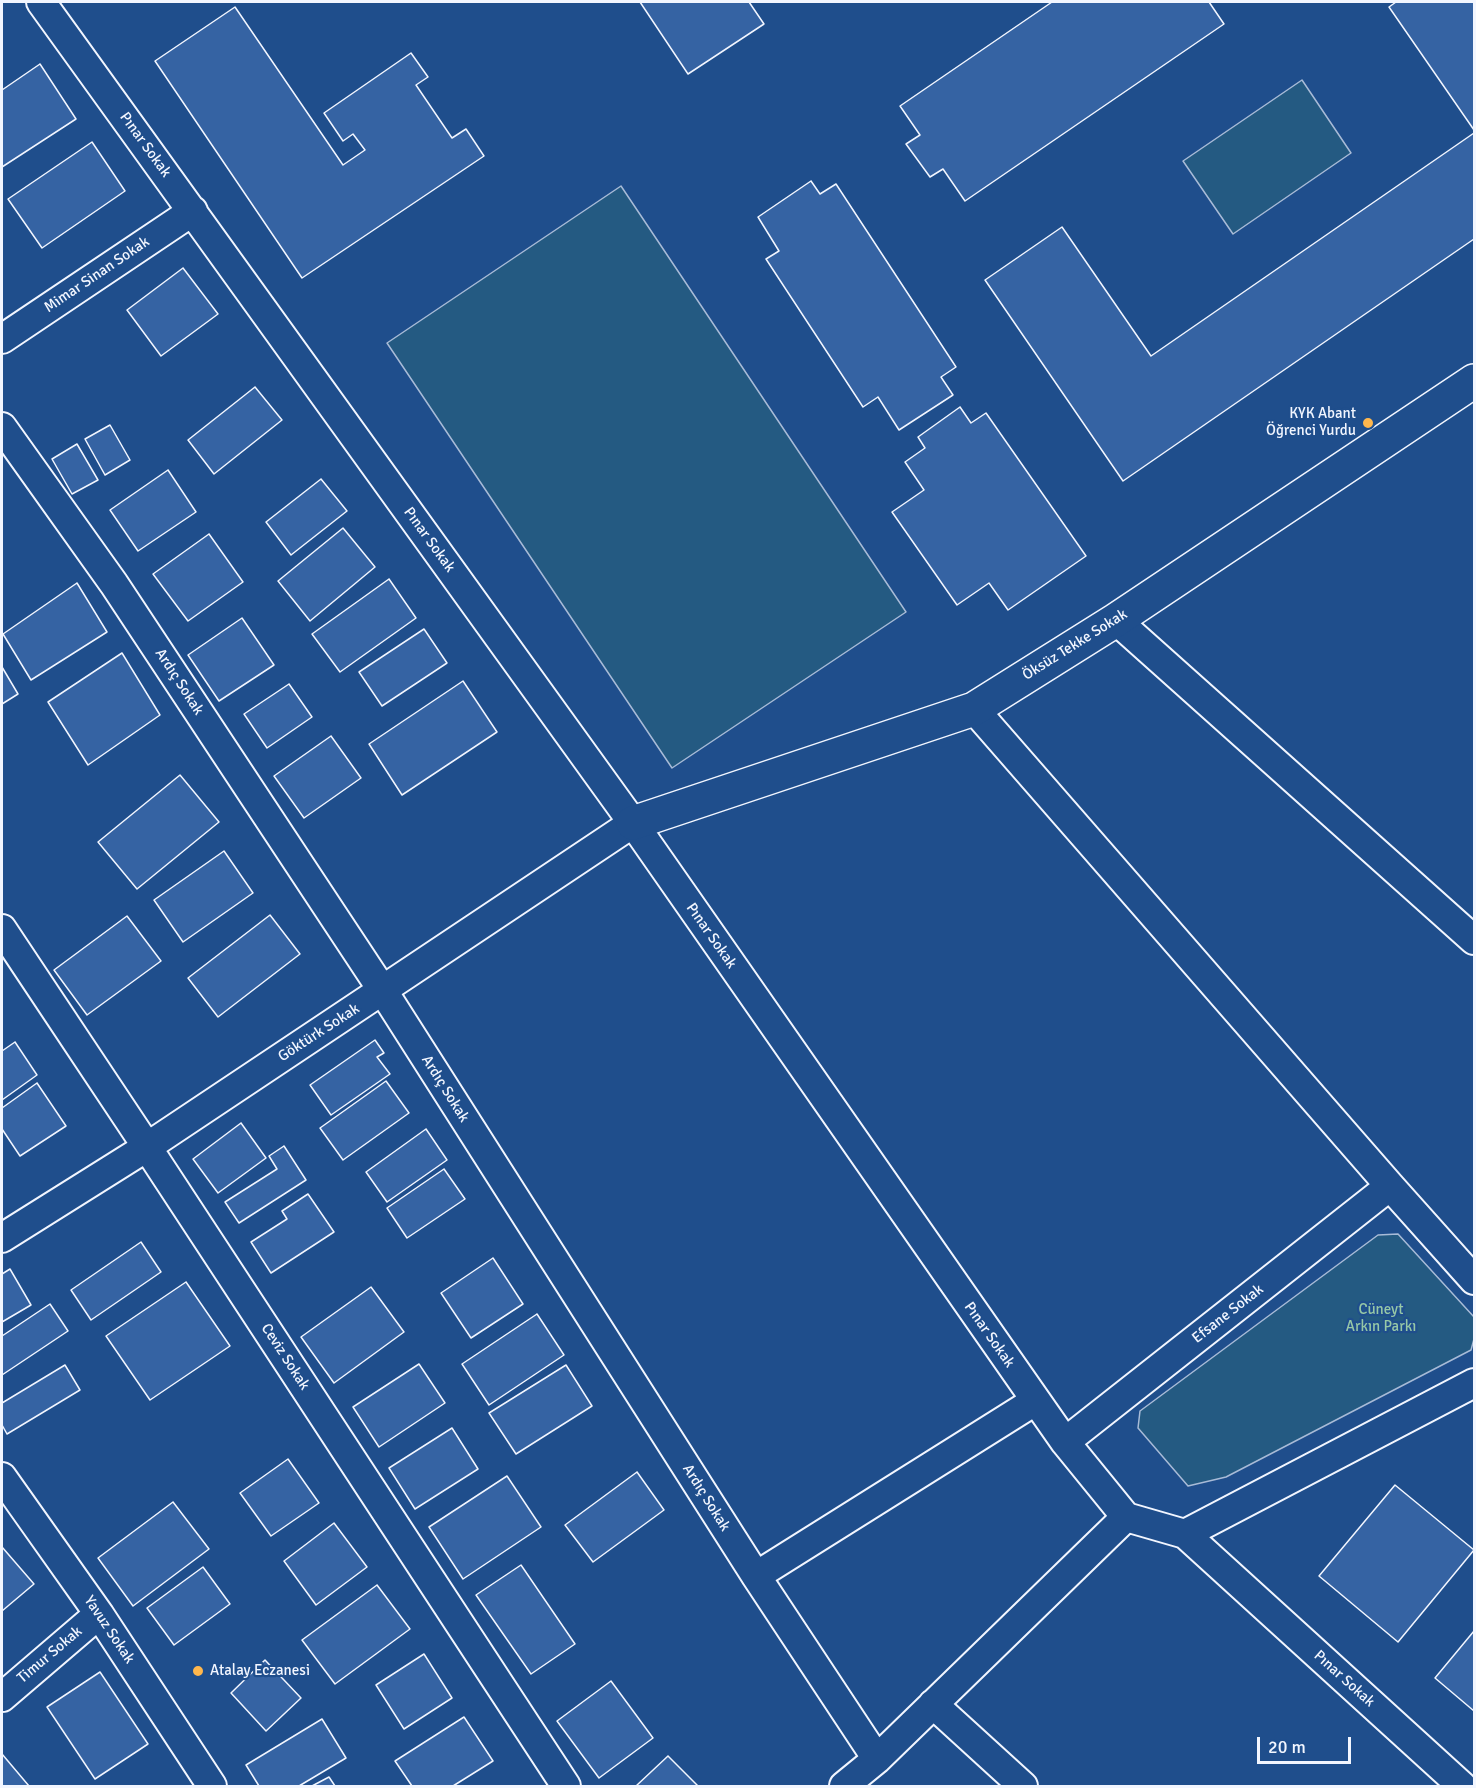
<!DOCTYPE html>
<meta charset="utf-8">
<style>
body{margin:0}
#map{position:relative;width:1476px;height:1788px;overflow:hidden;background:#1f4e8c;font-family:Signika,sans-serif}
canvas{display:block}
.frame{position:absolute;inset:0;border:3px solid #f2f6ff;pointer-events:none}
.scale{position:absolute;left:1257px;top:1737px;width:94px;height:27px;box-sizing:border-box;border:3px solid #f2f6ff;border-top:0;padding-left:8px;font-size:18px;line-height:21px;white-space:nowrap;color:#f2f6ff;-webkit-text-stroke:4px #1f4e8c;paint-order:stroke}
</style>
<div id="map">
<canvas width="1476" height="1788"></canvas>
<div class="frame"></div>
<div class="scale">20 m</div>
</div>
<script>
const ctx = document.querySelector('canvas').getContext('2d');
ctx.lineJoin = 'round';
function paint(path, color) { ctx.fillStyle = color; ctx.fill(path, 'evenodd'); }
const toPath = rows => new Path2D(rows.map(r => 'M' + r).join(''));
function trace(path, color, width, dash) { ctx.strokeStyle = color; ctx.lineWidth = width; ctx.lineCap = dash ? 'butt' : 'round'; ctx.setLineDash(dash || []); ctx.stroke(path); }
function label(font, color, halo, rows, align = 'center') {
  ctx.font = font + ' Signika,sans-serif'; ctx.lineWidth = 4.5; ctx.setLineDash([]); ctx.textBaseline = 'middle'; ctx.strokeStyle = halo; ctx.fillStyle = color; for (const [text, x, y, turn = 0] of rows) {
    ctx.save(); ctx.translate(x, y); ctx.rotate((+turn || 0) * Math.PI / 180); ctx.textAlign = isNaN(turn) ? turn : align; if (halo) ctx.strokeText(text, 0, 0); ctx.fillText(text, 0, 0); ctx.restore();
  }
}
const green = toPath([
 [1302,80,1351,153,1233,234,1183,161,1302,80],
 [621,186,906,612,672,768,387,343,621,186],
 [1398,1234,1474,1317,1474,1339,1471,1350,1226,1477,1188,1486,1138,1428,1140,1411,1378,1235,1398,1234]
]);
paint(green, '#245a82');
trace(green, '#a8bbd7', 1.5);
const building = toPath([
 [640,2,749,2,764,24,688,74,640,2],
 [1052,2,1209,2,1224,24,965,201,943,169,930,177,906,144,920,135,900,106,1052,2],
 [1396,2,1474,2,1474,130,1389,7,1396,2],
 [235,7,343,165,365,150,353,134,343,141,324,113,411,53,428,77,416,85,452,138,466,129,484,156,302,278,155,61,235,7],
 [40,64,76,119,2,167,2,90,40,64],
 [1474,133,1474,239,1123,481,985,280,1062,227,1151,356,1474,133],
 [92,142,125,191,42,248,8,199,92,142],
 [811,181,820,194,836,184,956,367,941,377,953,395,899,430,878,397,863,407,766,259,779,251,758,217,811,181],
 [183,268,218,314,161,356,127,310,183,268],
 [255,387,282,420,214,474,188,440,255,387],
 [960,407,971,423,986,413,1086,556,1008,610,989,583,957,605,892,512,924,490,905,462,925,448,918,437,960,407],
 [110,425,130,460,105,475,85,439,110,425],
 [77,444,98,480,72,494,52,459,77,444],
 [168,470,196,512,138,551,110,510,168,470],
 [321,479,347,511,291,555,266,522,321,479],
 [343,528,375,567,310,621,278,581,343,528],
 [209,534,243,582,188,621,153,574,209,534],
 [389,579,416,618,340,672,312,634,389,579],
 [77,583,107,632,31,680,3,634,77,583],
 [242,618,274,665,219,701,188,655,242,618],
 [424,629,447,663,382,706,359,672,424,629],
 [122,653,160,715,88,765,48,702,122,653],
 [2,667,18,694,2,704,2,667],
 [463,681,497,732,402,795,369,744,463,681],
 [289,684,312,717,267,748,244,714,289,684],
 [331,736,361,778,304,818,274,776,331,736],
 [180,775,219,822,137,889,98,842,180,775],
 [224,851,253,893,183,942,154,900,224,851],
 [270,915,300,954,218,1017,188,978,270,915],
 [127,916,161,961,87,1015,54,970,127,916],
 [375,1040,384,1053,377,1057,390,1074,331,1115,310,1085,375,1040],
 [15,1042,37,1075,2,1100,2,1051,15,1042],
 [386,1081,409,1113,343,1160,320,1128,386,1081],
 [37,1083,66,1126,20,1156,2,1129,2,1108,37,1083],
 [241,1123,266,1158,218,1193,193,1159,241,1123],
 [426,1129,447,1160,387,1202,366,1172,426,1129],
 [284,1146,306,1180,239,1223,225,1202,277,1169,269,1156,284,1146],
 [444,1169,465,1199,407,1238,387,1208,444,1169],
 [308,1194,334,1232,271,1273,251,1242,287,1219,282,1211,308,1194],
 [141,1242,161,1272,91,1320,71,1290,141,1242],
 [493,1258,523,1304,471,1338,441,1293,493,1258],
 [10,1269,31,1305,2,1322,2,1274,10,1269],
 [186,1282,230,1346,150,1400,106,1336,186,1282],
 [371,1287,404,1332,334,1383,301,1337,371,1287],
 [50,1304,68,1331,2,1375,2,1336,50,1304],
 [537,1314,564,1355,489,1405,462,1364,537,1314],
 [419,1364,445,1403,379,1447,353,1407,419,1364],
 [65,1365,80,1390,7,1434,2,1425,2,1403,65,1365],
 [566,1365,592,1406,516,1454,489,1413,566,1365],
 [452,1428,478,1469,415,1509,389,1468,452,1428],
 [288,1459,319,1503,271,1536,240,1493,288,1459],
 [637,1472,664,1510,593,1562,565,1525,637,1472],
 [507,1476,541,1527,463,1579,429,1527,507,1476],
 [1395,1485,1474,1550,1398,1642,1319,1576,1395,1485],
 [173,1502,209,1549,133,1606,98,1558,173,1502],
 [334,1523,367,1567,316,1605,284,1561,334,1523],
 [2,1547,34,1584,2,1611,2,1547],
 [521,1565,575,1644,531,1674,476,1595,521,1565],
 [203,1567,230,1604,174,1645,147,1608,203,1567],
 [377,1585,410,1629,335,1684,302,1640,377,1585],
 [1474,1631,1474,1711,1435,1678,1474,1631],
 [424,1654,452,1698,404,1729,376,1685,424,1654],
 [265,1660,301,1698,266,1731,231,1693,265,1660],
 [100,1672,148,1744,95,1779,47,1707,100,1672],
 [611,1681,653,1738,599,1778,557,1721,611,1681],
 [464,1717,493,1761,453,1786,412,1786,395,1761,464,1717],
 [322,1719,346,1758,299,1786,259,1786,246,1765,322,1719],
 [2,1754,29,1786,2,1786,2,1754],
 [668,1756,698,1786,636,1786,668,1756],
 [329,1777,335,1786,312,1786,329,1777]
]);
paint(building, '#3563a3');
trace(building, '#f2f6ff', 1.5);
const street = toPath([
 [41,2,633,823,1065,1442,1126,1517,1185,1534,1462,1786],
 [2,339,193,211],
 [2,427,114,584,383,991,756,1576,877,1759],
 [1116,620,1474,940],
 [974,709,1390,1186,1474,1280],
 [2,929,147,1147,566,1786],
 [2,1238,147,1147,633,823],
 [1065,1442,1390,1186],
 [2,1477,99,1614,212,1786],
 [1185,1534,1474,1383],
 [756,1576,1035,1401],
 [2,1697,99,1614],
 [933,1704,1023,1786],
 [844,1786,877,1759,1126,1517]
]);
const secondary = toPath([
 [633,823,974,709,1116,620,1474,381]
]);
trace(street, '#f2f6ff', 32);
trace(secondary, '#f2f6ff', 36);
trace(street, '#1f4e8c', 28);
trace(secondary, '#1f4e8c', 33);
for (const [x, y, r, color] of [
 [1368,423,6,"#ffb74d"],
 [198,1671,6,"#ffb74d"]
]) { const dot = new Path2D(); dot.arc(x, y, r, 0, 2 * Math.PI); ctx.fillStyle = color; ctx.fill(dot); trace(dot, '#1f4e8c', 2); }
label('15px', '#f2f6ff', '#1f4e8c', [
 ["Pınar Sokak",145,145,54],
 ["Mimar Sinan Sokak",97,275,-34],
 ["Pınar Sokak",429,540,54],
 ["Öksüz Tekke Sokak",1075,645,-32],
 ["Ardıç Sokak",179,682,57],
 ["Pınar Sokak",711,936,55],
 ["Göktürk Sokak",319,1033,-33],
 ["Ardıç Sokak",445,1089,58],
 ["Efsane Sokak",1228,1314,-38],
 ["Pınar Sokak",989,1335,55],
 ["Ceviz Sokak",285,1357,57],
 ["Ardıç Sokak",706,1498,58],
 ["Yavuz Sokak",109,1630,56],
 ["Timur Sokak",50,1655,-40],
 ["Pınar Sokak",1344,1679,42]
]);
label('15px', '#f2f6ff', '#1f4e8c', [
 ["KYK Abant",1356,414],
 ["Öğrenci Yurdu",1356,431],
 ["Atalay Eczanesi",210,1671,"left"]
], 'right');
label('15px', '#97c8a6', '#1f4e8c', [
 ["Cüneyt",1381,1310],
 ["Arkın Parkı",1381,1327]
]);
</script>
